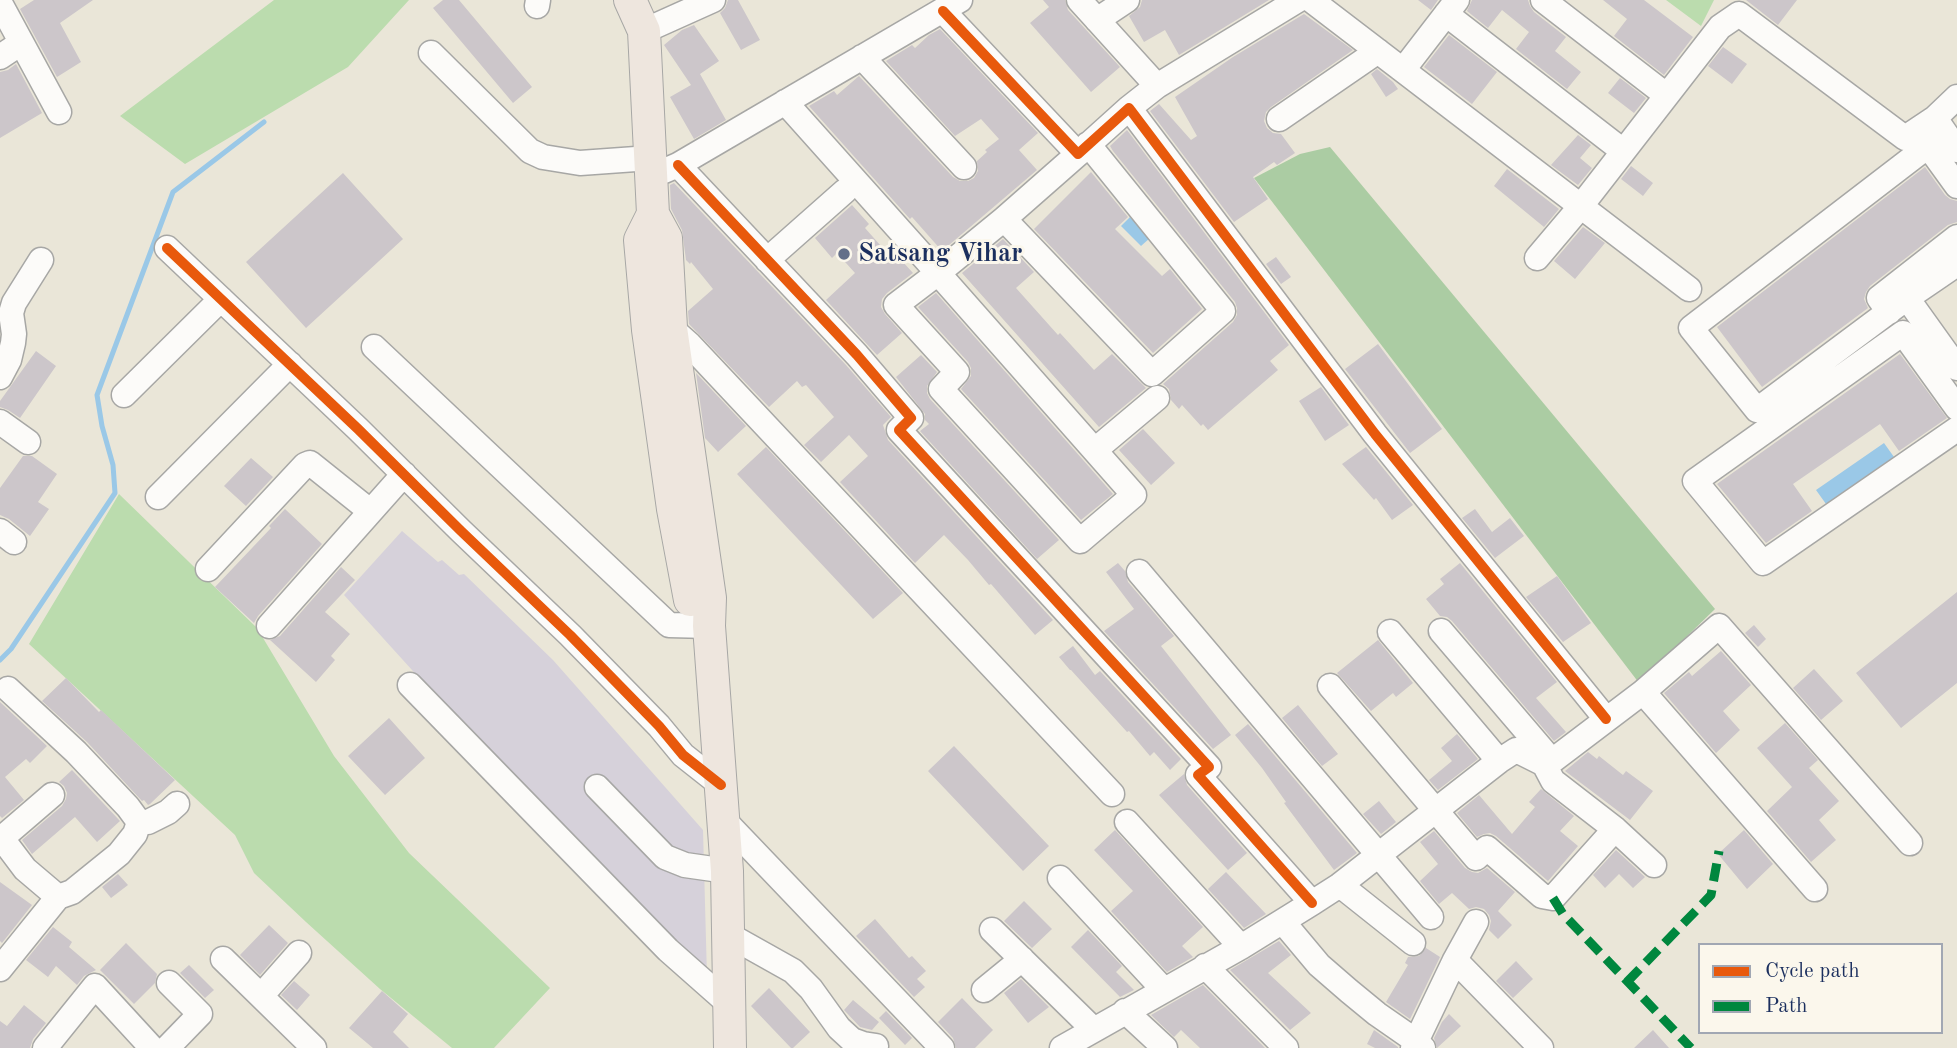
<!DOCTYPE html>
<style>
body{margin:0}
#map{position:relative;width:1957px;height:1048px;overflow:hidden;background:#eae6d8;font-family:"Old Standard TT",serif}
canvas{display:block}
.legend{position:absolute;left:1698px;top:943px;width:245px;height:91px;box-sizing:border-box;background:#fbf7ec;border:2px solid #a1a7b3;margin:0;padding:9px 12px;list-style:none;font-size:21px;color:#1b2f5e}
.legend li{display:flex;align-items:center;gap:14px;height:35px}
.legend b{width:35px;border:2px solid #a1a7b3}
</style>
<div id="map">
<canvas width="1957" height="1048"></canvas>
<ul class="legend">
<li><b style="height:9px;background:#e8590c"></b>Cycle path</li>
<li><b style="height:9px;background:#00873e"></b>Path</li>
</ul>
</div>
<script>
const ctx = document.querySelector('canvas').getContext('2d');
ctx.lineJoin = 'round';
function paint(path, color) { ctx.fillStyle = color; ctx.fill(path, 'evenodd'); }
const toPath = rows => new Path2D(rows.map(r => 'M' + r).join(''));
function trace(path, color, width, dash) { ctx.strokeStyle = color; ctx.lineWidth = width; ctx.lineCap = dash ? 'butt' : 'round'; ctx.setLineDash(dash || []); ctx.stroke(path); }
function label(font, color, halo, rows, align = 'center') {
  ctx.font = font + ' "Old Standard TT",serif'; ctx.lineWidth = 6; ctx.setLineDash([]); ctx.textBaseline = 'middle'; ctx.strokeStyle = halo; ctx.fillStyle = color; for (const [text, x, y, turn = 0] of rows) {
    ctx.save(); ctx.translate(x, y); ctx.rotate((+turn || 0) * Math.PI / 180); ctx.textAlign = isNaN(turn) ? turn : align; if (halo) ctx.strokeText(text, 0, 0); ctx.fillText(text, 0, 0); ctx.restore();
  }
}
paint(toPath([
 [402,531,438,562,442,560,459,575,464,574,553,660,703,830,707,977,441,702,344,595]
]), '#d6d1da');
paint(toPath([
 [274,0,409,0,348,67,185,164,120,116],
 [1666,0,1714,0,1701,26],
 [119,494,257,628,334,756,409,853,550,988,494,1048,452,1048,380,989,306,922,254,873,235,835,29,644]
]), '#bbdcae');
paint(toPath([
 [1330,147,1715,609,1639,683,1254,178,1300,154]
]), '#abcca3');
paint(toPath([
 [1130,217,1150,238,1141,246,1121,226],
 [1884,443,1894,457,1826,504,1816,490]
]), '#9ac8e7');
trace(toPath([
 [0,660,11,649,115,493,113,465,102,426,97,395,173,192,264,122]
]), '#9ac8e7', 5);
paint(toPath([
 [34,0,93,0,60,23,81,62,57,77,20,9],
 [443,0,459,0,532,87,513,103,433,8],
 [728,0,738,0,760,40,741,50,720,13,725,8],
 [1043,0,1065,0,1068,10,1120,67,1091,92,1030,23,1049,7],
 [1142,0,1269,0,1179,55,1165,30,1144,42,1129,16,1140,7],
 [1418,0,1438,0,1431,10],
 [1472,0,1528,0,1530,6,1534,12,1566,37,1555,51,1581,72,1567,89,1516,49,1529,32,1502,10,1488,28,1467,11],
 [1603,0,1644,0,1693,37,1664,75,1614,36,1627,19],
 [1746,0,1797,0,1778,25],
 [1304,14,1353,50,1271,107,1266,112,1264,121,1267,128,1273,133,1281,134,1295,153,1277,165,1274,162,1253,177,1268,199,1234,222,1150,111,1159,104,1191,140,1197,136,1175,97,1233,57],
 [694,25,719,61,700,74,726,120,694,139,670,97,691,85,664,45,682,30],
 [940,29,1038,133,1019,150,1037,170,942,251,912,217,910,219,809,106,834,91,837,95,859,76,953,177,960,181,968,181,974,178,978,171,977,161,987,152,985,150,999,139,981,119,955,136,886,61,912,45,915,48,929,35],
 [1449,35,1497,72,1472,104,1424,67],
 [1723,47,1747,64,1732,84,1708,66],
 [16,64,42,113,0,138,0,72,8,70],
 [1377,69,1393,82,1398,89,1386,97,1371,74],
 [1620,78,1646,98,1634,113,1608,93],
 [1127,130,1289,345,1270,361,1278,370,1208,430,1203,424,1201,426,1182,405,1179,409,1171,400,1169,389,1163,384,1233,322,1237,315,1237,308,1235,302,1113,151,1110,146],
 [1578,135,1591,145,1580,158,1592,168,1578,185,1551,165],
 [1631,166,1653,183,1643,196,1621,179],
 [1925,167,1945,195,1950,199,1957,201,1957,222,1948,225,1870,286,1866,292,1864,299,1868,308,1762,387,1717,327],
 [1507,169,1559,209,1544,227,1494,186],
 [1091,172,1128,217,1115,229,1162,276,1170,269,1202,309,1153,353,1034,229],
 [343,173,403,239,306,328,246,262],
 [674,183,846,365,891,417,883,425,888,440,1053,620,1035,635,991,584,989,585,968,560,944,535,915,563,840,482,868,456,849,435,821,462,804,445,834,417,806,385,802,387,797,381,769,407,689,324,688,311,713,289,691,262,690,264,686,260,682,230,671,209,670,185],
 [852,205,869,224,865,228,888,254,892,250,913,273,887,293,882,299,881,307,885,314,902,333,877,355,826,300,855,273,837,253,832,258,815,238],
 [1583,227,1605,243,1575,279,1554,261],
 [1003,239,1034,272,1016,288,1058,335,1060,333,1094,370,1112,354,1146,388,1099,427,962,273],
 [1276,257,1291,277,1281,284,1266,264],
 [936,293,1113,494,1081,520,961,389,971,376,971,368,968,362,918,307],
 [1378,344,1442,429,1410,453,1345,369],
 [36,351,56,366,20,418,8,410,0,407,0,401],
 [1900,354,1947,418,1899,451,1880,424,1793,484,1812,511,1766,543,1717,484],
 [921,355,937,372,927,386,927,393,930,399,1059,540,1037,559,920,431,929,424,925,420,925,414,896,377],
 [696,373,746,426,718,452,705,438],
 [1321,387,1349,425,1325,441,1299,401],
 [1143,429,1175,463,1151,485,1119,450],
 [766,447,903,593,873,619,737,474],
 [1366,447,1413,505,1392,520,1376,498,1374,500,1342,464],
 [23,456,32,456,57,474,38,502,49,509,30,536,9,519,0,515,0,488],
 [251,458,273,477,246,506,224,486],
 [285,509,322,544,258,616,254,623,215,587,271,528,269,526],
 [1475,509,1492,532,1510,518,1524,536,1495,558,1462,518],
 [1118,563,1125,571,1128,582,1174,636,1161,646,1231,735,1213,749,1104,631,1134,609,1106,572],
 [1460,563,1557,682,1536,698,1566,732,1554,741,1452,621,1447,617,1440,616,1426,599,1444,584,1440,579],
 [341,567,355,580,325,612,350,634,331,656,335,660,316,682,270,640,280,636],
 [1557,576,1591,623,1563,642,1526,597],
 [1957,592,1957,683,1901,728,1856,673],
 [1754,625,1766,639,1758,647,1745,633],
 [1378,640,1413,683,1396,697,1393,693,1371,711,1337,673],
 [1073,646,1095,675,1100,671,1181,759,1170,770,1154,752,1150,756,1129,731,1127,732,1071,670,1070,670,1059,657],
 [1721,651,1751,685,1723,711,1740,730,1716,753,1664,693,1689,672,1692,676],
 [1814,669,1843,701,1821,720,1793,688],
 [66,678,99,712,101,710,175,780,150,804,148,805,144,800,142,801,87,742,42,701],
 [0,702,47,746,30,763,26,759,5,777,24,800,2,818,0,816],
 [1298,705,1338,754,1322,766,1282,718],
 [389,718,425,758,385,795,348,756],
 [1785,723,1818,760,1809,768,1839,801,1819,820,1836,840,1811,862,1767,811,1792,787,1757,748],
 [1248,724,1357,853,1334,870,1284,803,1286,802,1262,768,1235,735],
 [1457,734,1478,759,1438,790,1429,780,1452,761,1441,748],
 [954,746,1049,846,1023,871,928,771],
 [1588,752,1597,759,1599,756,1623,775,1626,771,1653,791,1630,820,1565,771],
 [72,770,120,821,97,842,75,817,32,854,22,840,62,806,66,799,67,793,64,786,59,782],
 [1184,774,1187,785,1247,853,1228,870,1159,795],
 [1541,789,1574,816,1560,831,1578,846,1548,881,1496,836,1490,833,1484,834,1477,837,1457,813,1479,795,1512,834,1535,807,1529,802],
 [1379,801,1396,822,1381,834,1363,814],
 [1115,830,1203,927,1182,946,1193,957,1167,972,1111,911,1133,891,1094,850],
 [1744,830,1773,864,1747,889,1718,854],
 [1434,831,1465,868,1472,872,1478,873,1487,868,1515,892,1498,911,1512,925,1498,939,1489,930,1491,921,1489,915,1484,909,1476,907,1469,909,1452,893,1439,904,1420,881,1438,864,1420,842],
 [1616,850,1645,877,1633,888,1619,874,1605,888,1593,875],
 [1226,872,1266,914,1244,928,1208,889],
 [118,874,128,885,111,898,102,887],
 [0,882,32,905,2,943,0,941],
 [1024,901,1052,929,1032,948,1004,921],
 [875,919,909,958,912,956,926,971,917,979,925,987,914,997,856,936],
 [269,925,288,943,260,975,240,955],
 [53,927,72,942,69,947,96,970,84,976,77,985,56,966,48,977,26,960],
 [1088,930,1122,966,1116,972,1134,990,1120,997,1071,947],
 [1279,941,1291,955,1268,973,1311,1013,1290,1030,1230,970],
 [126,943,157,974,155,983,134,1004,100,970],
 [1426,948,1440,957,1410,1019,1386,1002,1408,965,1405,963,1408,957,1419,956],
 [1516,961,1533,979,1513,998,1496,981],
 [189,965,214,990,205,998,180,973],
 [1021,979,1049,1007,1028,1023,1004,993],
 [294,981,310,995,297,1010,281,995],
 [1203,985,1265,1048,1200,1048,1181,1030,1174,1037,1151,1015],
 [769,988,810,1032,793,1048,791,1048,751,1006],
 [382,991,408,1014,393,1032,409,1048,373,1048,349,1028],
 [962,998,993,1030,975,1048,956,1048,953,1038,938,1022],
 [853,1000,879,1022,872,1030,860,1027,844,1010],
 [24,1005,46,1023,33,1039,30,1048,0,1048,0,1021,7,1026],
 [886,1011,912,1038,905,1045,879,1018],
 [1449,1014,1461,1026,1437,1048,1434,1038,1442,1022],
 [1374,1030,1398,1047,1398,1048,1375,1048,1367,1044],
 [1653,1030,1669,1048,1634,1048]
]), '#ccc6ca');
const minor = toPath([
 [1079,0,1157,86],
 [1311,0,1689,289],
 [1543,0,1666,95],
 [0,3,59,112],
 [537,6,538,0],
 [943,11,1078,154,1129,108,1375,434,1606,719],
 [1446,14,1623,151],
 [1097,20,1127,0],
 [644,31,713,0],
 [431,53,530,151,543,157,580,163,650,158],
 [0,57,21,43],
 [862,57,964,167],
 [1403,70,1457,0],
 [785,102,938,273,1134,495,1080,541,941,389,957,372,896,305,938,273,1004,219,1078,154],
 [1129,108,1157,86,1298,0],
 [1935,118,1957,97],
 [1279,119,1378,51],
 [678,165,857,355,911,418,899,430,1209,767,1198,775,1312,903],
 [664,171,678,165,960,0],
 [1004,219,1152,374,1223,311,1088,144],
 [167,248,358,429,461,531,570,635,659,726,683,755,721,785],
 [1537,258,1581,206,1720,27,1739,14,1905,138,1935,118,1957,150],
 [767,260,845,191],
 [1957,264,1907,298,1957,368],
 [1907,298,1757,410,1691,328,1928,146,1957,186],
 [1889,312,1879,298,1957,237],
 [662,329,671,328,689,344,1112,794],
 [374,347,669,625,709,626],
 [0,377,9,360,13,343,14,334,11,313,14,303,41,260],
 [124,395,221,299],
 [1957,408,1903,333,1695,481,1763,563,1957,429],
 [0,422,28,442],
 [1095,450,1157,398],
 [158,497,290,364],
 [0,531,14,542],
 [208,569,305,465,310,463,370,511],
 [1139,572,1431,917],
 [269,626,404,474],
 [1441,631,1552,761],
 [1390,632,1499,761],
 [410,685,668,950,728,1003],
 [1330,686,1476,858,1487,848,1542,896,1553,898,1615,829],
 [8,689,76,752,128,807,139,822],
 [1643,692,1815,889],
 [1544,764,1552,761,1643,692,1719,626,1910,843],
 [597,787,665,857,685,865,727,871],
 [724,820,942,1048],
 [139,822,148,822,168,812,177,804],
 [1127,822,1241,947],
 [0,836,25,869,58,897],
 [2,838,52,795],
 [1060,878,1163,989],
 [1340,885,1413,943],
 [1283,922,1319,965,1349,991,1377,1014,1416,1041,1423,1048],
 [992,930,1093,1029],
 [727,934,793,971,811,989,839,1028,852,1040,863,1044,876,1046],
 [223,959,314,1048],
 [1455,960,1541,1048],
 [1205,966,1286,1048],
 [0,969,58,897,72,892,119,854,135,834,139,822],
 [984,990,1022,959],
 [261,996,299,953],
 [1125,1011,1165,1048],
 [45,1048,95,986,152,1048],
 [167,1048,200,1014,169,983],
 [1062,1048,1241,947,1312,903,1340,885,1499,761,1516,750,1544,764,1553,781,1615,829,1654,865],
 [1413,1048,1455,960,1476,922]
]);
const major = toPath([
 [630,0,644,31,653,214,666,238,671,328,710,598,709,626,727,871,730,1048],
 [653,214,640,240,648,330,673,509,690,600]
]);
trace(minor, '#a7a7a5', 27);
trace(major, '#a7a7a5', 34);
trace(minor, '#fcfbf9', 24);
trace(major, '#eee6de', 32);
trace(toPath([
 [1553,898,1563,914,1691,1048],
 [1627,982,1711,895,1719,851]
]), '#00873e', 9, [18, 9]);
trace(toPath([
 [943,11,1078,154,1129,108,1375,434,1606,719],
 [678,165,857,355,911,418,899,430,1209,767,1198,775,1312,903],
 [167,248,358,429,461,531,570,635,659,726,683,755,721,785]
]), '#e8590c', 10);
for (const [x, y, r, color] of [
 [844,254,7,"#636f89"]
]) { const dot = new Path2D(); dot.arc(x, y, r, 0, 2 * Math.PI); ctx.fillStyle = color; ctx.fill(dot); trace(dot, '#fbf7ec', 2.5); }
label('bold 26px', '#1b2f5e', '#fbf7ec', [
 ["Satsang Vihar",858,254]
], 'left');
</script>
